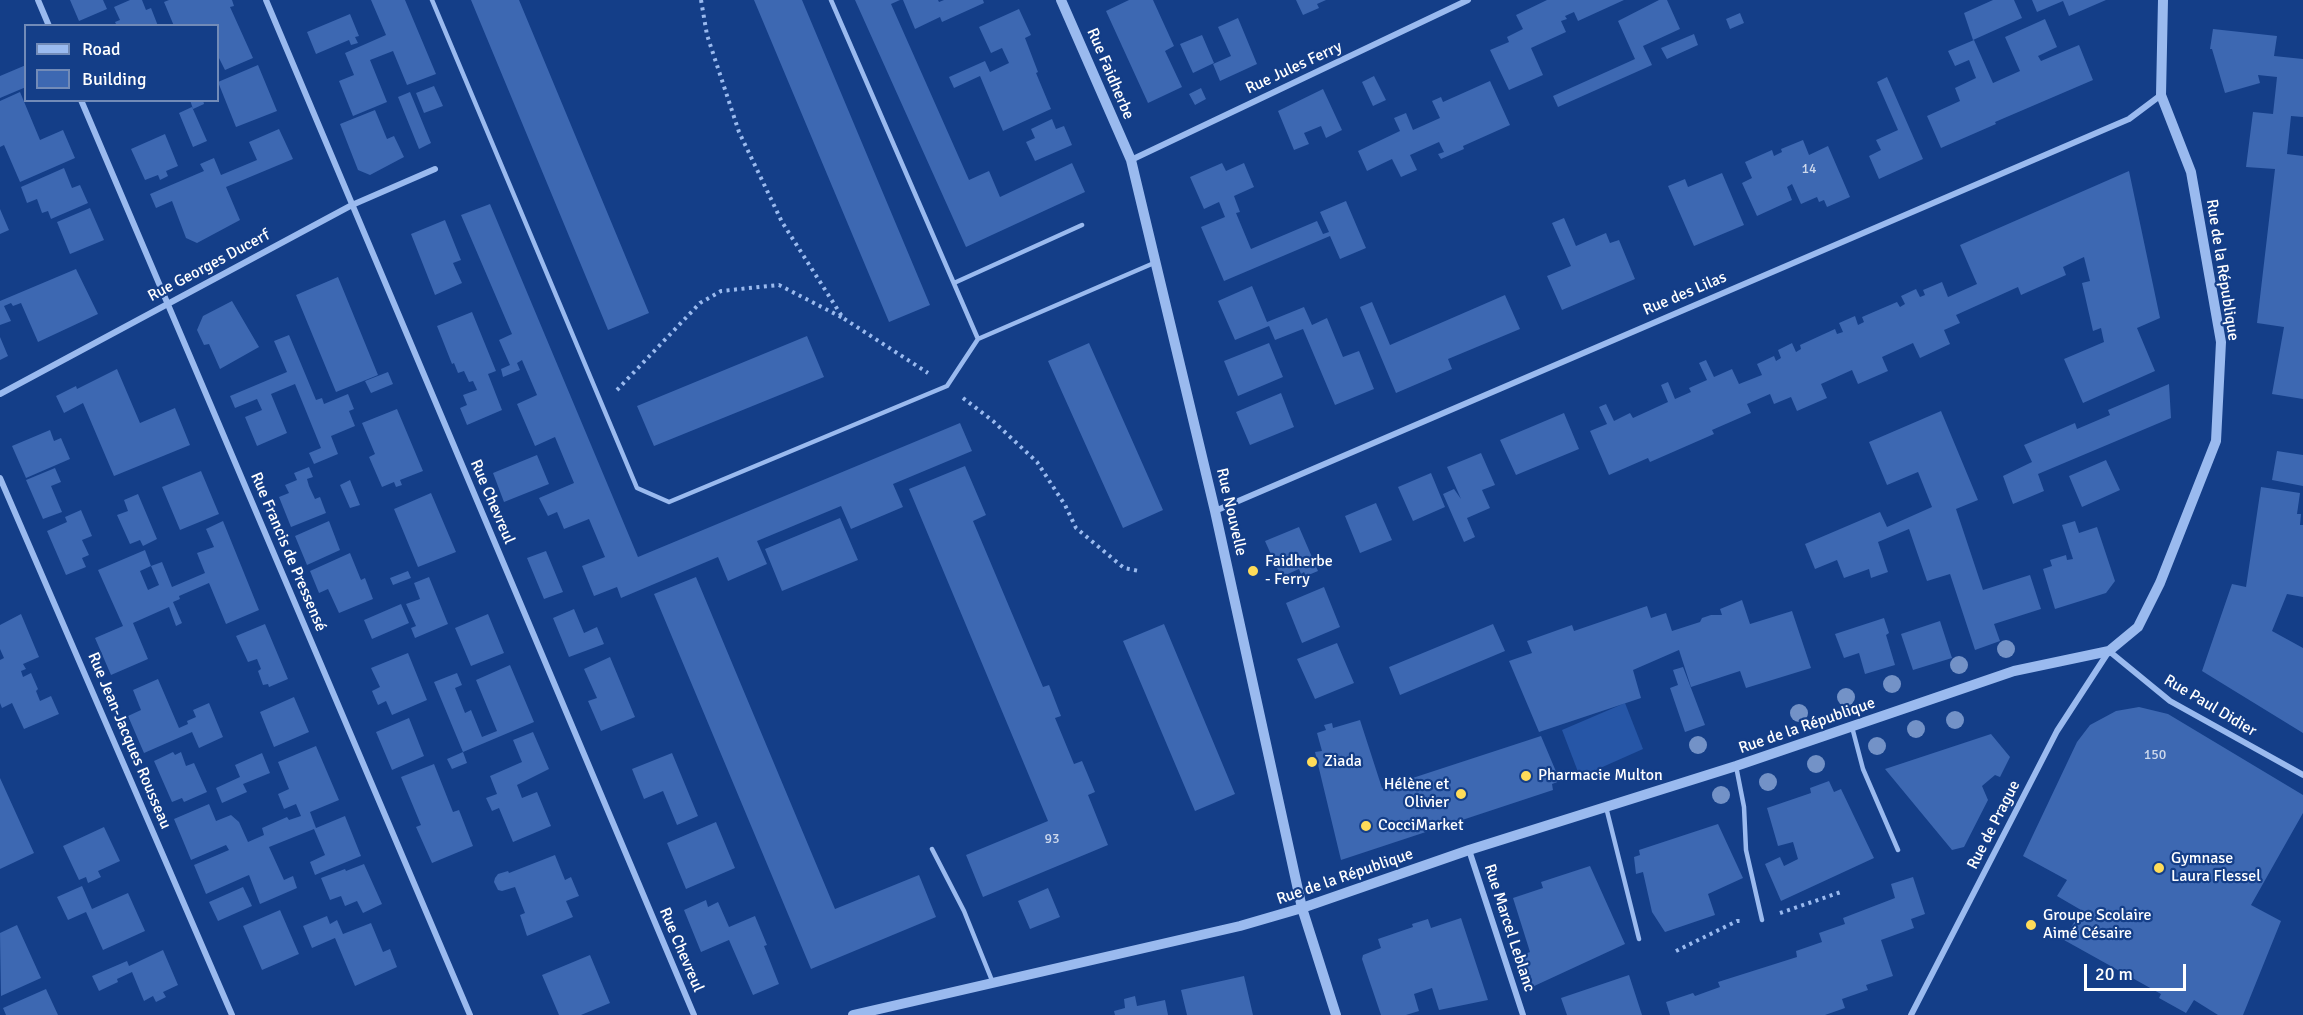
<!DOCTYPE html>
<meta charset="utf-8">
<style>
body{margin:0}
#map{position:relative;width:2303px;height:1015px;overflow:hidden;background:#143e88;font-family:Signika,sans-serif}
canvas{display:block}
.legend{position:absolute;left:24px;top:24px;width:195px;height:78px;box-sizing:border-box;background:#143e88;border:2px solid #728bb8;margin:0;padding:8px 10px;list-style:none;font-size:18px;color:#fff}
.legend li{display:flex;align-items:center;gap:12px;height:30px}
.legend b{width:30px;border:2px solid #728bb8}
.scale{position:absolute;left:2084px;top:964px;width:102px;height:27px;box-sizing:border-box;border:3px solid #fff;border-top:0;padding-left:8px;font-size:18px;line-height:21px;white-space:nowrap;color:#fff;-webkit-text-stroke:4px #143e88;paint-order:stroke}
</style>
<div id="map">
<canvas width="2303" height="1015"></canvas>
<ul class="legend">
<li><b style="height:8px;background:#9abaef"></b>Road</li>
<li><b style="height:16px;background:#3d68b2"></b>Building</li>
</ul>
<div class="scale">20 m</div>
</div>
<script>
const ctx = document.querySelector('canvas').getContext('2d');
ctx.lineJoin = 'round';
function paint(path, color) { ctx.fillStyle = color; ctx.fill(path, 'evenodd'); }
const toPath = rows => new Path2D(rows.map(r => 'M' + r).join(''));
function trace(path, color, width, dash) { ctx.strokeStyle = color; ctx.lineWidth = width; ctx.lineCap = dash ? 'butt' : 'round'; ctx.setLineDash(dash || []); ctx.stroke(path); }
function label(font, color, halo, rows, align = 'center') {
  ctx.font = font + ' Signika,sans-serif'; ctx.lineWidth = 4.5; ctx.setLineDash([]); ctx.textBaseline = 'middle'; ctx.strokeStyle = halo; ctx.fillStyle = color; for (const [text, x, y, turn = 0] of rows) {
    ctx.save(); ctx.translate(x, y); ctx.rotate((+turn || 0) * Math.PI / 180); ctx.textAlign = isNaN(turn) ? turn : align; if (halo) ctx.strokeText(text, 0, 0); ctx.fillText(text, 0, 0); ctx.restore();
  }
}
paint(toPath([
 [1625,703,1643,749,1580,777,1562,730]
]), '#2656a7');
paint(toPath([
 [70,0,103,0,107,9,79,21],
 [130,0,142,0,146,10,151,8,158,26,117,26,115,22,120,20,114,7],
 [169,0,232,0,234,6,230,7,253,58,225,70,218,56,218,26,174,26,164,2],
 [371,0,405,0,436,74,407,85,393,51,370,60,387,102,353,116,339,81,354,75,345,53,386,35],
 [471,0,519,0,649,313,608,330],
 [754,0,802,0,930,305,889,322],
 [855,0,900,0,891,4,969,180,989,171,1000,197,1072,163,1085,192,966,247],
 [903,0,938,0,939,2,944,0,983,0,984,3,942,22,940,17,915,29],
 [1129,0,1153,0,1174,46,1165,51,1182,87,1148,103,1106,11],
 [1296,0,1326,0,1317,4,1319,8,1303,15],
 [1547,0,1624,0,1578,21,1574,12,1565,16,1567,19,1561,21,1566,32,1531,48,1543,75,1509,90,1490,50,1509,42,1507,37,1523,29,1516,15],
 [1659,0,1667,0,1680,29,1643,46,1652,65,1558,107,1553,96,1635,59,1618,21],
 [1993,0,2014,0,2022,18,1973,40,1964,13],
 [2032,0,2106,0,2069,16,2063,1,2037,12],
 [1019,9,1031,35,1025,38,1038,72,1036,73,1051,109,1003,131,980,76,954,88,949,77,985,61,990,72,1009,63,1002,48,991,53,979,27],
 [1740,13,1744,23,1730,29,1726,19],
 [350,14,359,36,355,37,358,43,351,45,349,40,316,54,307,32],
 [1238,18,1257,64,1220,81,1213,64,1231,56,1218,27],
 [2045,19,2057,47,2038,56,2041,61,2079,45,2093,80,1995,122,1996,124,1941,148,1927,116,1960,101,1955,88,1976,78,1969,60,1955,66,1948,51,1974,40,1993,83,2020,71,2005,37],
 [2213,29,2277,36,2274,56,2303,59,2303,117,2291,116,2287,154,2303,156,2303,399,2272,394,2284,327,2257,323,2275,169,2246,167,2253,112,2273,114,2277,77,2258,75,2260,83,2225,93,2212,49,2210,49],
 [1694,34,1698,45,1667,59,1661,48],
 [1202,35,1214,63,1193,73,1180,44],
 [26,65,26,87,0,98,0,76],
 [258,65,277,111,236,127,218,82],
 [1374,76,1386,100,1373,106,1362,82],
 [1887,77,1923,159,1879,179,1869,156,1881,150,1876,140,1898,130,1877,82],
 [1490,81,1510,125,1463,146,1464,149,1441,159,1438,154,1444,152,1439,142,1410,155,1417,170,1401,177,1392,159,1367,171,1358,151,1400,131,1394,118,1406,113,1413,130,1440,118,1432,101,1441,97,1443,102],
 [434,86,443,106,424,113,416,93],
 [1201,88,1206,99,1195,105,1189,94],
 [1323,89,1342,130,1326,138,1321,126,1304,133,1309,144,1294,150,1278,111],
 [20,92,40,140,63,130,75,158,20,182,4,145,0,147,0,101],
 [410,92,431,143,419,149,398,97],
 [190,100,203,100,204,104,193,109],
 [192,107,207,141,193,147,179,113],
 [375,110,387,139,394,136,404,157,370,175,358,170,340,124],
 [1052,119,1056,129,1064,126,1072,145,1035,161,1026,142,1035,138,1031,129],
 [279,129,293,159,226,187,240,220,197,243,186,238,172,201,156,208,150,194,204,171,200,164,214,158,221,175,257,160,249,142],
 [165,134,178,166,166,171,168,176,160,180,158,175,145,180,131,149],
 [1803,140,1809,155,1828,146,1850,197,1827,207,1824,200,1819,202,1817,197,1801,204,1792,184,1787,187,1792,200,1757,216,1742,183,1752,178,1745,162,1772,150,1774,156,1782,152,1781,149],
 [1222,163,1226,171,1244,163,1254,187,1234,196,1240,212,1236,213,1251,249,1317,221,1323,234,1329,232,1320,212,1346,201,1366,248,1340,259,1330,236,1224,281,1201,227,1225,217,1219,202,1204,209,1190,177],
 [64,168,72,188,80,185,88,203,51,219,48,211,42,213,37,199,27,203,21,187],
 [2129,171,2160,318,2137,328,2155,371,2083,403,2064,359,2104,342,2101,328,2093,331,2082,283,2090,281,2084,257,2063,267,2066,275,2021,295,2018,287,1956,315,1960,323,1944,330,1950,344,1920,358,1913,343,1882,357,1888,371,1858,384,1852,370,1821,384,1827,398,1797,411,1791,397,1774,404,1770,394,1747,404,1751,413,1712,430,1714,434,1650,462,1648,458,1609,475,1590,431,1607,424,1599,407,1606,404,1614,421,1630,413,1633,418,1668,402,1661,385,1668,382,1675,399,1691,392,1689,388,1707,380,1699,363,1706,360,1714,377,1732,369,1739,384,1762,375,1757,364,1774,356,1776,361,1781,358,1778,350,1792,343,1796,352,1801,349,1800,345,1835,329,1837,334,1843,332,1839,323,1855,316,1858,325,1864,322,1862,317,1897,302,1900,307,1905,304,1901,296,1916,289,1920,297,1925,295,1923,290,1942,282,1948,297,1977,284,1960,245],
 [1722,173,1744,225,1694,246,1668,186,1685,179,1688,187],
 [490,204,638,557,960,423,972,451,893,484,903,507,851,529,841,506,757,541,767,564,728,581,718,557,621,598,617,587,594,596,582,566,605,557,589,519,564,529,557,512,548,516,539,498,574,483,555,437,535,446,517,404,537,395,522,360,517,363,520,370,503,377,501,369,510,365,499,340,512,334,461,215],
 [90,208,104,240,70,254,57,222],
 [0,209,9,230,0,234],
 [1564,218,1576,246,1606,233,1610,243,1619,240,1635,279,1562,310,1547,276,1571,266,1552,223],
 [445,220,461,260,453,263,462,283,435,295,411,234],
 [76,269,98,314,38,342,21,303,13,306,11,303,4,306,11,321,0,325,0,301],
 [338,277,378,375,336,392,296,295],
 [1252,286,1267,322,1304,307,1312,325,1327,318,1343,357,1359,351,1374,389,1335,405,1303,329,1275,340,1269,326,1235,340,1218,301],
 [1505,295,1520,329,1448,359,1452,369,1396,393,1360,307,1372,302,1390,345],
 [232,301,259,347,220,369,209,344,204,345,197,330,203,316],
 [472,312,496,371,488,374,502,410,467,425,460,408,467,405,463,395,477,390,473,381,469,382,464,371,458,373,454,363,452,364,437,326],
 [289,335,316,400,322,398,324,404,348,394,354,409,349,411,355,426,331,436,338,454,314,464,309,453,321,448,295,384,271,394,287,433,257,446,245,417,262,410,257,399,235,408,230,396,287,372,274,341],
 [807,336,824,377,654,446,637,406],
 [0,337,8,356,0,360],
 [1089,343,1163,510,1123,528,1048,361],
 [1269,343,1283,377,1238,396,1224,361],
 [117,369,140,423,175,408,190,445,114,476,83,403,64,413,56,396,76,386,77,389],
 [388,372,393,384,371,393,365,381],
 [2169,384,2171,418,2038,474,2044,491,2013,504,2003,476,2032,462,2024,445,2075,423,2077,429,2110,415,2108,410],
 [1281,393,1294,427,1250,445,1236,412],
 [397,409,423,471,400,480,402,485,396,487,394,482,382,487,369,457,375,454,362,423],
 [1941,411,1978,500,1956,509,1983,590,2030,575,2041,609,1994,624,2000,641,1975,650,1950,574,1927,581,1909,529,1878,542,1888,572,1871,578,1869,569,1844,578,1837,560,1815,569,1805,544,1880,512,1887,527,1932,507,1918,472,1887,485,1869,442],
 [1564,413,1579,449,1516,475,1500,440],
 [50,430,54,441,61,438,70,459,26,478,12,446],
 [2277,451,2303,455,2303,486,2272,480],
 [1481,453,1495,485,1482,490,1490,508,1467,518,1475,537,1464,542,1443,494,1454,489,1461,499,1447,467],
 [537,455,549,484,504,502,493,473],
 [2106,460,2120,490,2082,507,2069,476],
 [965,466,986,515,973,521,1043,687,1049,685,1061,716,1055,718,1074,764,1082,761,1095,792,1088,795,1108,845,983,897,966,855,1048,821,909,489],
 [309,467,313,477,307,479,309,486,315,499,320,497,326,513,291,527,279,497,289,493,285,485,297,480,294,473],
 [55,468,61,482,51,486,62,512,43,519,26,480],
 [201,471,219,514,180,530,162,487],
 [1431,473,1445,507,1413,521,1398,487],
 [350,480,360,505,350,508,340,485],
 [2261,487,2300,493,2297,514,2301,514,2300,525,2303,525,2303,597,2287,594,2272,631,2303,648,2303,733,2202,671,2232,584,2246,587],
 [431,493,456,552,418,567,394,509],
 [138,494,157,539,143,546,140,540,130,544,117,515,128,511,124,500],
 [1376,503,1392,540,1360,553,1345,516],
 [81,510,92,536,82,540,89,555,82,558,86,567,66,575,47,531,67,522,65,517],
 [840,518,858,560,782,591,765,549],
 [223,521,259,610,226,624,209,583,179,596,180,599,173,602,182,623,176,626,169,607,133,623,148,659,111,675,95,638,123,626,98,570,145,550,151,566,140,571,148,590,159,585,151,566,162,562,172,587,205,573,197,553,214,547,206,529],
 [329,521,340,550,307,565,295,536],
 [2075,521,2079,533,2097,527,2115,581,2106,593,2055,609,2043,569,2052,566,2050,560,2066,555,2067,560,2073,559,2062,525],
 [1299,527,1318,571,1306,576,1304,572,1301,574,1299,569,1281,577,1265,541],
 [546,551,563,592,544,599,527,558],
 [350,553,361,580,365,578,373,599,339,613,328,589,319,593,310,571],
 [408,571,411,578,393,585,390,578],
 [429,577,448,624,415,638,411,628,416,626,406,604,420,599,414,583],
 [696,577,835,909,919,875,936,917,811,969,654,594],
 [1324,587,1340,627,1302,643,1286,603],
 [1742,600,1750,624,1792,611,1811,668,1746,688,1740,671,1691,687,1679,650,1633,670,1641,698,1539,732,1509,661,1532,653,1527,641,1572,625,1574,631,1647,606,1651,618,1666,613,1672,631,1700,622,1702,618,1711,615,1722,615,1720,609],
 [401,604,409,623,372,639,364,620],
 [574,609,584,633,597,627,604,644,569,657,553,618],
 [21,614,39,657,23,664,26,669,21,671,23,677,31,673,38,689,36,691,40,701,51,696,59,714,24,729,12,703,2,708,0,703,0,660,4,658,0,649,0,625],
 [488,614,504,653,471,666,455,628],
 [1884,618,1889,633,1886,635,1895,665,1865,674,1859,653,1844,658,1835,634],
 [1940,621,1952,658,1913,670,1901,634],
 [265,624,288,679,269,687,268,684,263,685,258,671,261,669,257,659,248,662,236,636],
 [1164,624,1235,794,1195,811,1123,641],
 [1493,624,1505,651,1400,695,1389,667],
 [1337,643,1354,683,1315,699,1297,659],
 [408,653,427,700,392,715,386,701,378,705,372,691,380,687,371,668],
 [610,657,635,717,601,731,588,701,597,698,584,669],
 [510,665,534,722,463,752,434,682,457,673,462,685,455,688,465,713,471,710,482,737,497,731,476,680],
 [1683,667,1705,725,1685,732,1670,688,1678,685,1673,670],
 [158,679,179,728,188,724,187,721,196,717,193,710,209,703,223,737,199,748,192,732,144,753,128,716,141,710,133,690],
 [294,697,309,732,274,747,260,712],
 [2139,707,2168,714,2303,795,2303,813,2251,905,2281,921,2243,1015,2218,1015,2194,1000,2186,1013,2159,998,2161,994,2064,940,2081,910,2057,896,2067,880,2023,856,2077,742,2090,725,2116,711],
 [409,718,424,756,392,770,376,732],
 [1360,720,1382,788,1541,736,1560,781,1552,784,1553,790,1341,860,1315,752,1322,751,1317,733,1326,730,1324,725,1332,723,1333,728],
 [533,732,549,769,517,785,522,798,537,792,551,826,513,842,499,808,492,811,486,798,497,794,490,776,522,762,513,740],
 [1991,734,2010,757,2000,777,1995,775,1982,786,1988,800,1964,847,1952,850,1885,769],
 [316,746,339,800,310,812,316,828,345,816,361,856,315,875,310,862,325,855,314,829,269,847,284,880,293,876,297,888,260,904,249,875,206,894,194,865,229,850,226,845,191,860,174,819,209,804,216,821,231,815,239,822,248,842,264,835,262,828,287,817,289,820,301,816,296,804,284,809,278,794,289,789,278,762],
 [173,752,175,755,181,752,186,766,194,763,207,792,184,802,182,798,172,802,154,761],
 [463,752,467,763,452,769,447,759],
 [262,753,270,773,243,784,247,792,222,803,216,788,240,777,235,765],
 [672,753,698,816,677,825,663,791,644,799,632,769],
 [434,764,453,812,459,810,473,846,432,863,416,827,421,825,401,777],
 [0,778,34,853,0,869],
 [1829,781,1834,792,1841,789,1874,858,1781,901,1765,864,1780,857,1784,866,1798,859,1793,842,1778,846,1767,808,1811,793,1810,788],
 [716,822,735,868,686,889,667,843],
 [1718,824,1743,878,1708,894,1715,915,1665,932,1652,912,1643,872,1636,874,1634,857,1640,855,1639,850],
 [104,827,120,861,98,871,101,877,88,883,86,877,79,880,63,846],
 [555,855,565,880,571,877,579,896,566,901,573,917,527,936,520,915,525,913,515,887,502,891,498,890,494,882,495,878,498,874,508,871,509,873],
 [364,864,382,904,363,913,357,901,345,906,341,896,330,900,321,878,345,869,346,871],
 [1590,866,1625,944,1532,987,1522,955,1530,952,1513,898,1543,888,1541,882],
 [1913,877,1925,914,1911,919,1914,928,1881,940,1893,976,1866,985,1868,990,1842,999,1845,1008,1825,1015,1670,1015,1666,1002,1693,993,1695,996,1720,987,1718,982,1797,957,1796,951,1822,942,1819,933,1845,924,1843,918,1895,898,1891,884],
 [82,886,92,909,128,893,145,931,103,950,86,912,68,920,57,897],
 [243,887,252,906,218,921,209,902],
 [1048,888,1060,917,1030,929,1018,901],
 [706,900,708,907,718,902,729,927,755,916,767,945,764,946,779,984,753,995,729,940,701,952,684,910],
 [280,910,299,954,262,970,243,926],
 [327,916,330,924,337,920,343,934,371,923,383,952,390,949,397,967,355,986,335,938,312,948,303,926],
 [1461,918,1488,1000,1439,1010,1432,988,1414,994,1419,1011,1406,1015,1381,1015,1362,959,1363,955,1381,948,1378,939,1413,927,1412,924,1428,919,1431,928],
 [17,925,41,978,1,996,0,933],
 [163,950,178,985,163,992,166,997,156,1002,153,996,144,1001,132,972,117,979,118,982,99,991,92,976,127,961,129,966],
 [590,955,610,1003,581,1015,559,1015,542,975],
 [1629,975,1642,1015,1567,1015,1561,998],
 [1244,976,1253,1015,1187,1015,1181,990],
 [46,989,58,1015,6,1015,3,1008],
 [1135,996,1137,1006,1165,1000,1168,1015,1115,1015,1114,1011,1125,1008,1124,999]
]), '#3d68b2');
trace(toPath([
 [701,0,707,35,739,132,782,222,843,318,928,373],
 [617,390,700,303,721,291,779,285,843,318],
 [963,398,993,421,1037,462,1065,505,1076,528,1124,568,1139,571],
 [1780,913,1841,892],
 [1676,951,1737,921,1744,921]
]), '#9abaef', 4, [3, 4.5]);
trace(toPath([
 [432,0,637,488,669,502,947,386,978,339,1154,263],
 [831,0,978,339],
 [954,283,1082,225],
 [1852,727,1863,769,1898,850],
 [1736,766,1744,807,1746,850,1762,920],
 [1606,807,1639,939],
 [932,849,964,911,993,983]
]), '#9abaef', 4.5);
trace(toPath([
 [38,0,49,26],
 [266,0,694,1015],
 [81,100,470,1015],
 [1131,160,1468,0],
 [0,394,352,205,435,169],
 [0,478,232,1015],
 [1215,511,2129,119,2161,95],
 [1469,850,1523,1015],
 [1911,1015,2057,731,2109,651,2170,701,2303,775]
]), '#9abaef', 6);
trace(toPath([
 [1061,0,1131,160,1215,511,1302,908,1336,1015],
 [853,1015,1240,926,1302,908,1469,850,1736,766,2014,671,2109,651,2138,627,2160,583,2216,441,2221,342,2191,172,2161,95,2163,0]
]), '#9abaef', 10);
ctx.fillStyle = '#7392c7';
for (const [x, y] of [
 [2006,649],
 [1959,665],
 [1892,684],
 [1846,697],
 [1799,713],
 [1955,720],
 [1916,729],
 [1698,745],
 [1877,746],
 [1816,764],
 [1768,782],
 [1721,795]
]) { ctx.beginPath(); ctx.arc(x, y, 9, 0, 2 * Math.PI); ctx.fill(); }
for (const [x, y, r, color] of [
 [1253,571,6,"#ffdc59"],
 [1312,762,6,"#ffdc59"],
 [1526,776,6,"#ffdc59"],
 [1461,794,6,"#ffdc59"],
 [1366,826,6,"#ffdc59"],
 [2159,868,6,"#ffdc59"],
 [2031,925,6,"#ffdc59"]
]) { const dot = new Path2D(); dot.arc(x, y, r, 0, 2 * Math.PI); ctx.fillStyle = color; ctx.fill(dot); trace(dot, '#143e88', 2); }
label('14px', '#ced9ec', null, [
 ["14",1809,169],
 ["150",2155,755],
 ["93",1052,839]
]);
label('16px', '#fff', '#143e88', [
 ["Rue Jules Ferry",1294,68,-25],
 ["Rue Faidherbe",1110,74,67],
 ["Rue Georges Ducerf",209,266,-28],
 ["Rue de la République",2222,270,81],
 ["Rue des Lilas",1685,294,-23],
 ["Rue Chevreul",492,502,67],
 ["Rue Nouvelle",1231,512,77],
 ["Rue Francis de Pressensé",288,552,67],
 ["Rue Paul Didier",2210,706,31],
 ["Rue de la République",1807,726,-19],
 ["Rue Jean-Jacques Rousseau",129,741,67],
 ["Rue de Prague",1994,825,-63],
 ["Rue de la République",1345,877,-19],
 ["Rue Marcel Leblanc",1509,928,72],
 ["Rue Chevreul",681,950,67]
]);
label('16px', '#fff', '#143e88', [
 ["Faidherbe",1265,562],
 ["- Ferry",1265,580],
 ["Ziada",1324,762],
 ["Pharmacie Multon",1538,776],
 ["Hélène et",1449,785,"right"],
 ["Olivier",1449,803,"right"],
 ["CocciMarket",1378,826],
 ["Gymnase",2171,859],
 ["Laura Flessel",2171,877],
 ["Groupe Scolaire",2043,916],
 ["Aimé Césaire",2043,934]
], 'left');
</script>
